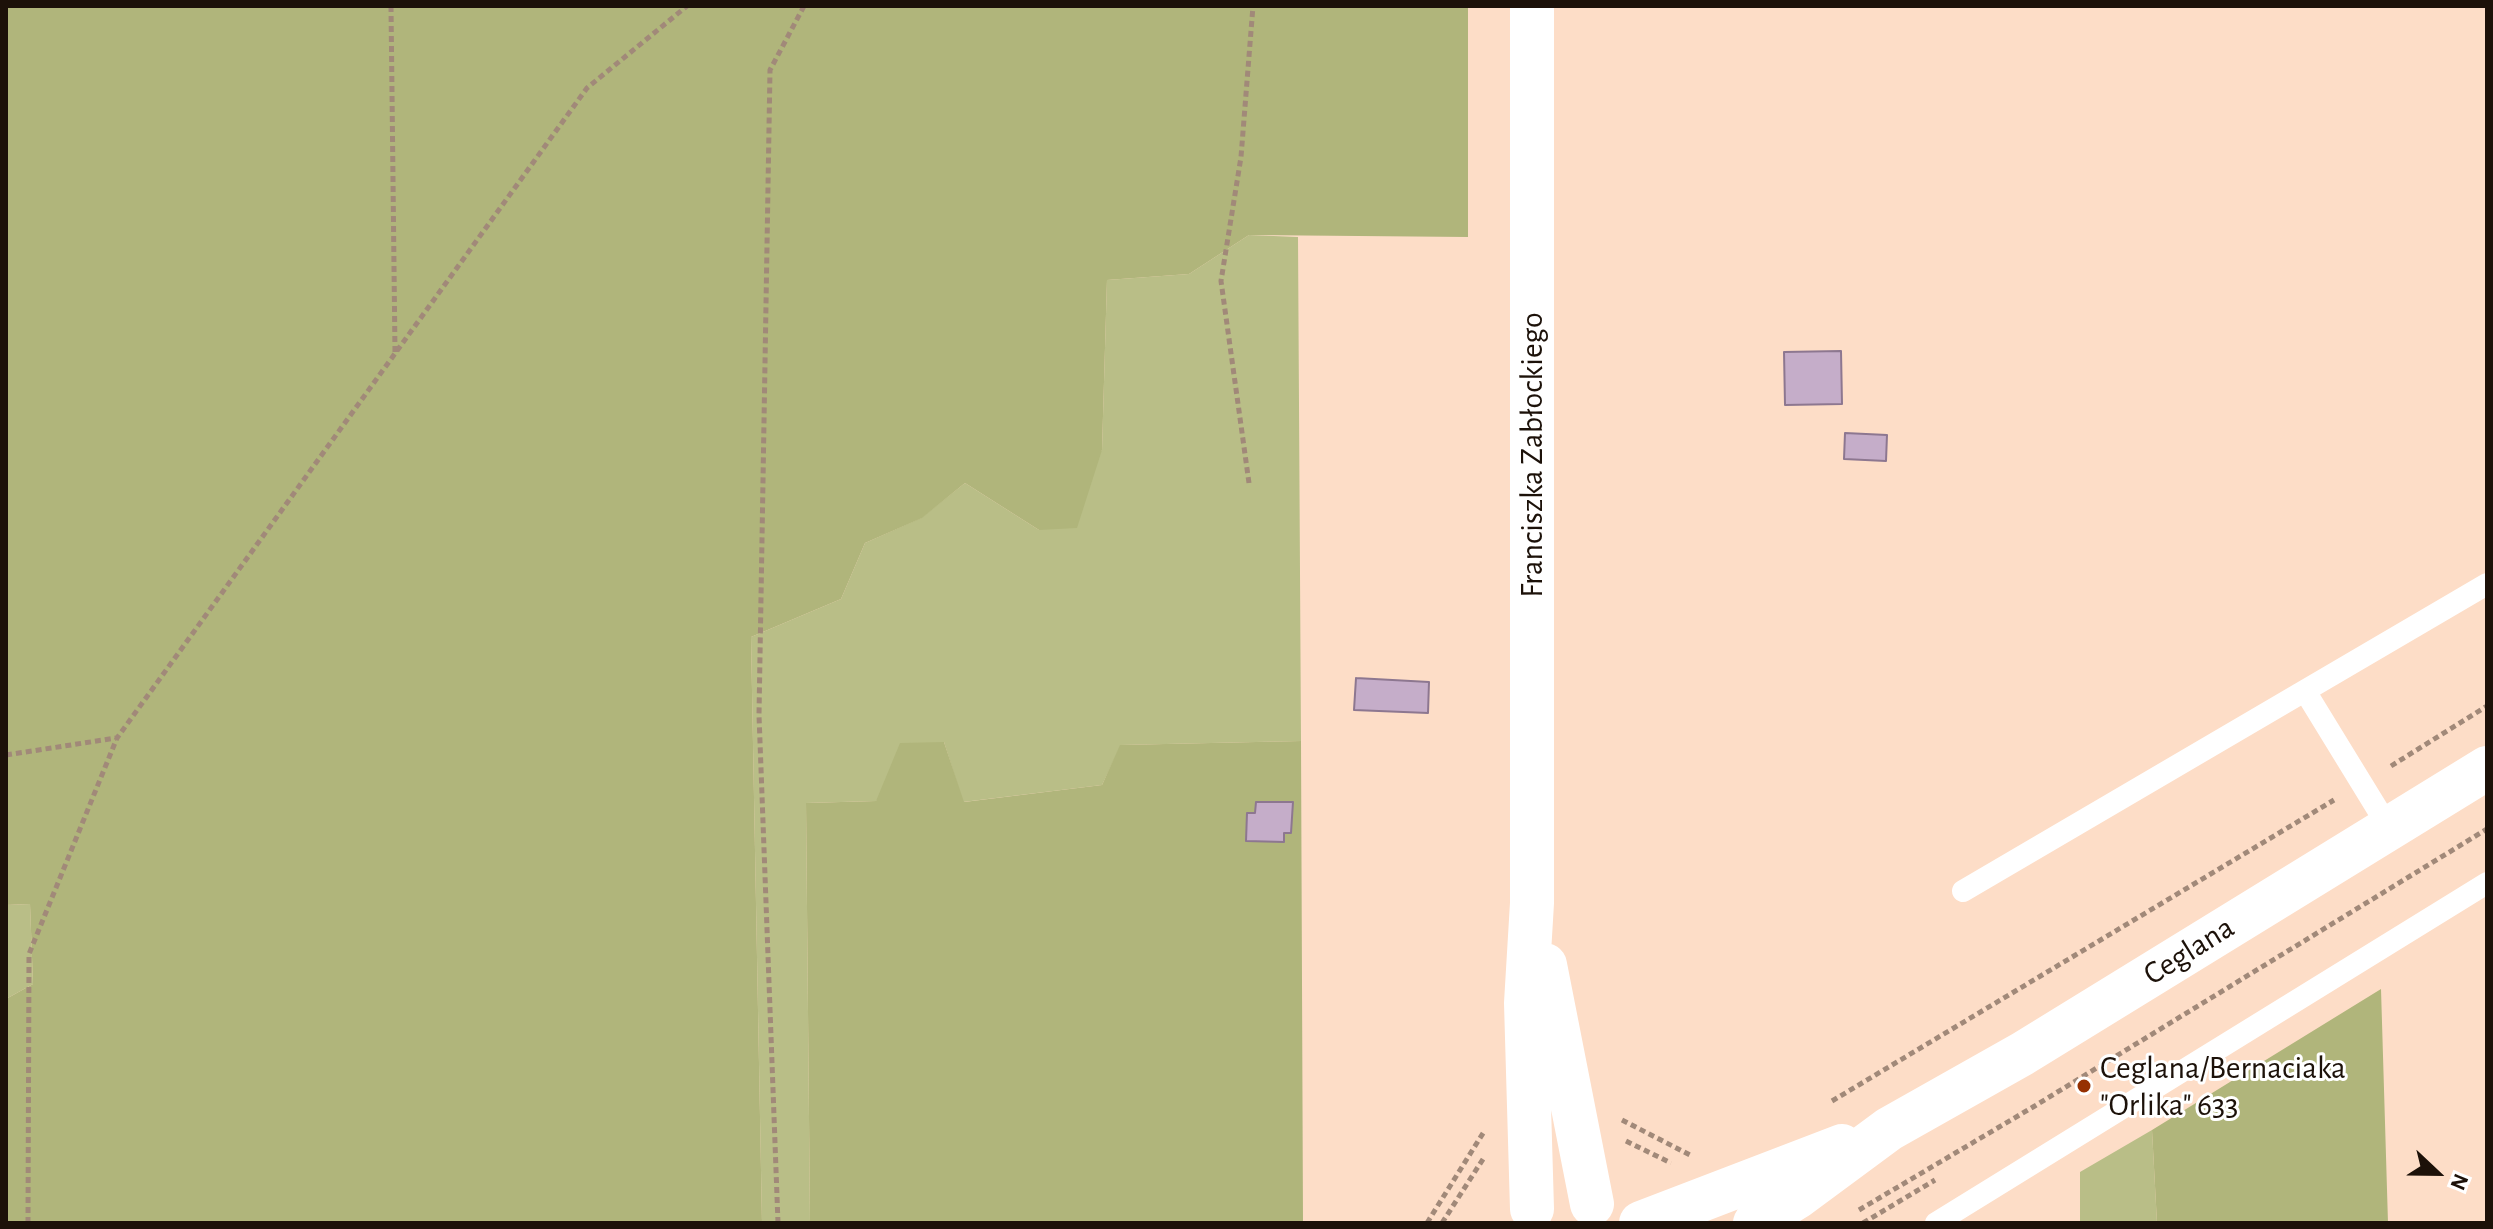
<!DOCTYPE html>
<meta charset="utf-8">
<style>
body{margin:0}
#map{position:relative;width:2493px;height:1229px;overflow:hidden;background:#fdddc7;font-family:"Alegreya Sans",sans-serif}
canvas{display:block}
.frame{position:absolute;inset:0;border:8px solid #1c1109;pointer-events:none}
.north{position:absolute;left:2397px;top:1133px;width:80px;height:80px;-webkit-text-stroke:6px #fff;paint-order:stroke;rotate:112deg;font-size:22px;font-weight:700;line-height:32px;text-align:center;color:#1c1109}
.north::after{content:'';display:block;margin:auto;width:28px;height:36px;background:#1c1109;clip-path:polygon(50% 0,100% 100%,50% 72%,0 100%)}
</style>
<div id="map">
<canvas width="2493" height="1229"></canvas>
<div class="frame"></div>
<div class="north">N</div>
</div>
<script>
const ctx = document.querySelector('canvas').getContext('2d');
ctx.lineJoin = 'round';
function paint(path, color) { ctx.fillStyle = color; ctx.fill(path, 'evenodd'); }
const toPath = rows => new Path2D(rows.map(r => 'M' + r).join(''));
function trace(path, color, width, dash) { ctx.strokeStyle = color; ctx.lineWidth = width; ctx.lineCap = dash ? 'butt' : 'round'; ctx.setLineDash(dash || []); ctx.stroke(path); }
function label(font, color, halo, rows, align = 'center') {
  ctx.font = font + ' "Alegreya Sans",sans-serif'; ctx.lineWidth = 6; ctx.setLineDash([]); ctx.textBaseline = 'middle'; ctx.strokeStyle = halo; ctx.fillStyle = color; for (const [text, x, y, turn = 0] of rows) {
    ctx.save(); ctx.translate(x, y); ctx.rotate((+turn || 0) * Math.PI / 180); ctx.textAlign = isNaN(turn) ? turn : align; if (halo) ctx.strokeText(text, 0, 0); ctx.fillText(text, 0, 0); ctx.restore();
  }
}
paint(toPath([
 [1249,235,1298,237,1301,741,1121,745,1102,785,963,802,944,742,876,801,806,803,810,1223,762,1223,751,637,841,599,865,543,921,518,965,483,1039,530,1102,450,1107,280,1189,274],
 [30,904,33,984,6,999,6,905],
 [2152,1130,2157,1223,2080,1223,2080,1172]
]), '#b9be87');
paint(toPath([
 [6,6,1468,6,1468,237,1249,235,1189,274,1107,280,1102,450,1077,528,1039,530,965,483,922,518,865,543,841,599,751,637,762,1223,6,1223,6,999,33,984,30,904,6,905],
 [1301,741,1303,1223,810,1223,806,803,876,801,900,743,944,742,964,802,1102,785,1120,745],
 [2381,989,2388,1223,2157,1223,2152,1130]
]), '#b0b57b');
const building = toPath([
 [1841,351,1842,404,1785,405,1784,352,1841,351],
 [1845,433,1887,435,1886,461,1844,459,1845,433],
 [1356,678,1429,682,1428,713,1354,710,1356,678],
 [1256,802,1293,802,1291,833,1284,833,1284,842,1246,841,1247,813,1255,813,1256,802]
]);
paint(building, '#c5adc9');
trace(building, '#8d7790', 2);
trace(toPath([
 [391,6,395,353],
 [1249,483,1221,281,1241,157,1253,6],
 [6,755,116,738],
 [2391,766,2487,706],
 [1832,1101,2334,800],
 [1622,1120,1692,1156],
 [1626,1141,1671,1163],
 [1859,1210,2033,1107,2487,829],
 [28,1223,29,954,117,738,587,88,687,6],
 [778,1223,759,715,770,70,804,6],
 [1427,1223,1485,1130],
 [1442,1223,1485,1156],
 [1863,1223,1935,1180]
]), '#a18979', 5, [6, 4]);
trace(toPath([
 [2305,691,2389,828],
 [1963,891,2487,584],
 [1936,1223,2487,883]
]), '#fff', 22);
trace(toPath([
 [1545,965,1592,1204],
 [1532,1209,1526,1003,1532,903,1532,6],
 [1641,1223,1842,1146],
 [1755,1223,1797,1197,1889,1129,2022,1054,2487,768]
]), '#fff', 44);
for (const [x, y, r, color] of [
 [2084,1086,8,"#963102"]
]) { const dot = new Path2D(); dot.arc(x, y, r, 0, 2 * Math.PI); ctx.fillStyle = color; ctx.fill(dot); trace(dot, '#fff', 3); }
label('32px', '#1c1109', '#fff', [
 ["Franciszka Zabłockiego",1532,455,-90],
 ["Ceglana",2189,951,-32]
]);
label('32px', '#1c1109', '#fff', [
 ["Ceglana/Bernaciaka",2100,1068],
 ["\"Orlika\" 633",2100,1105]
], 'left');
</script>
